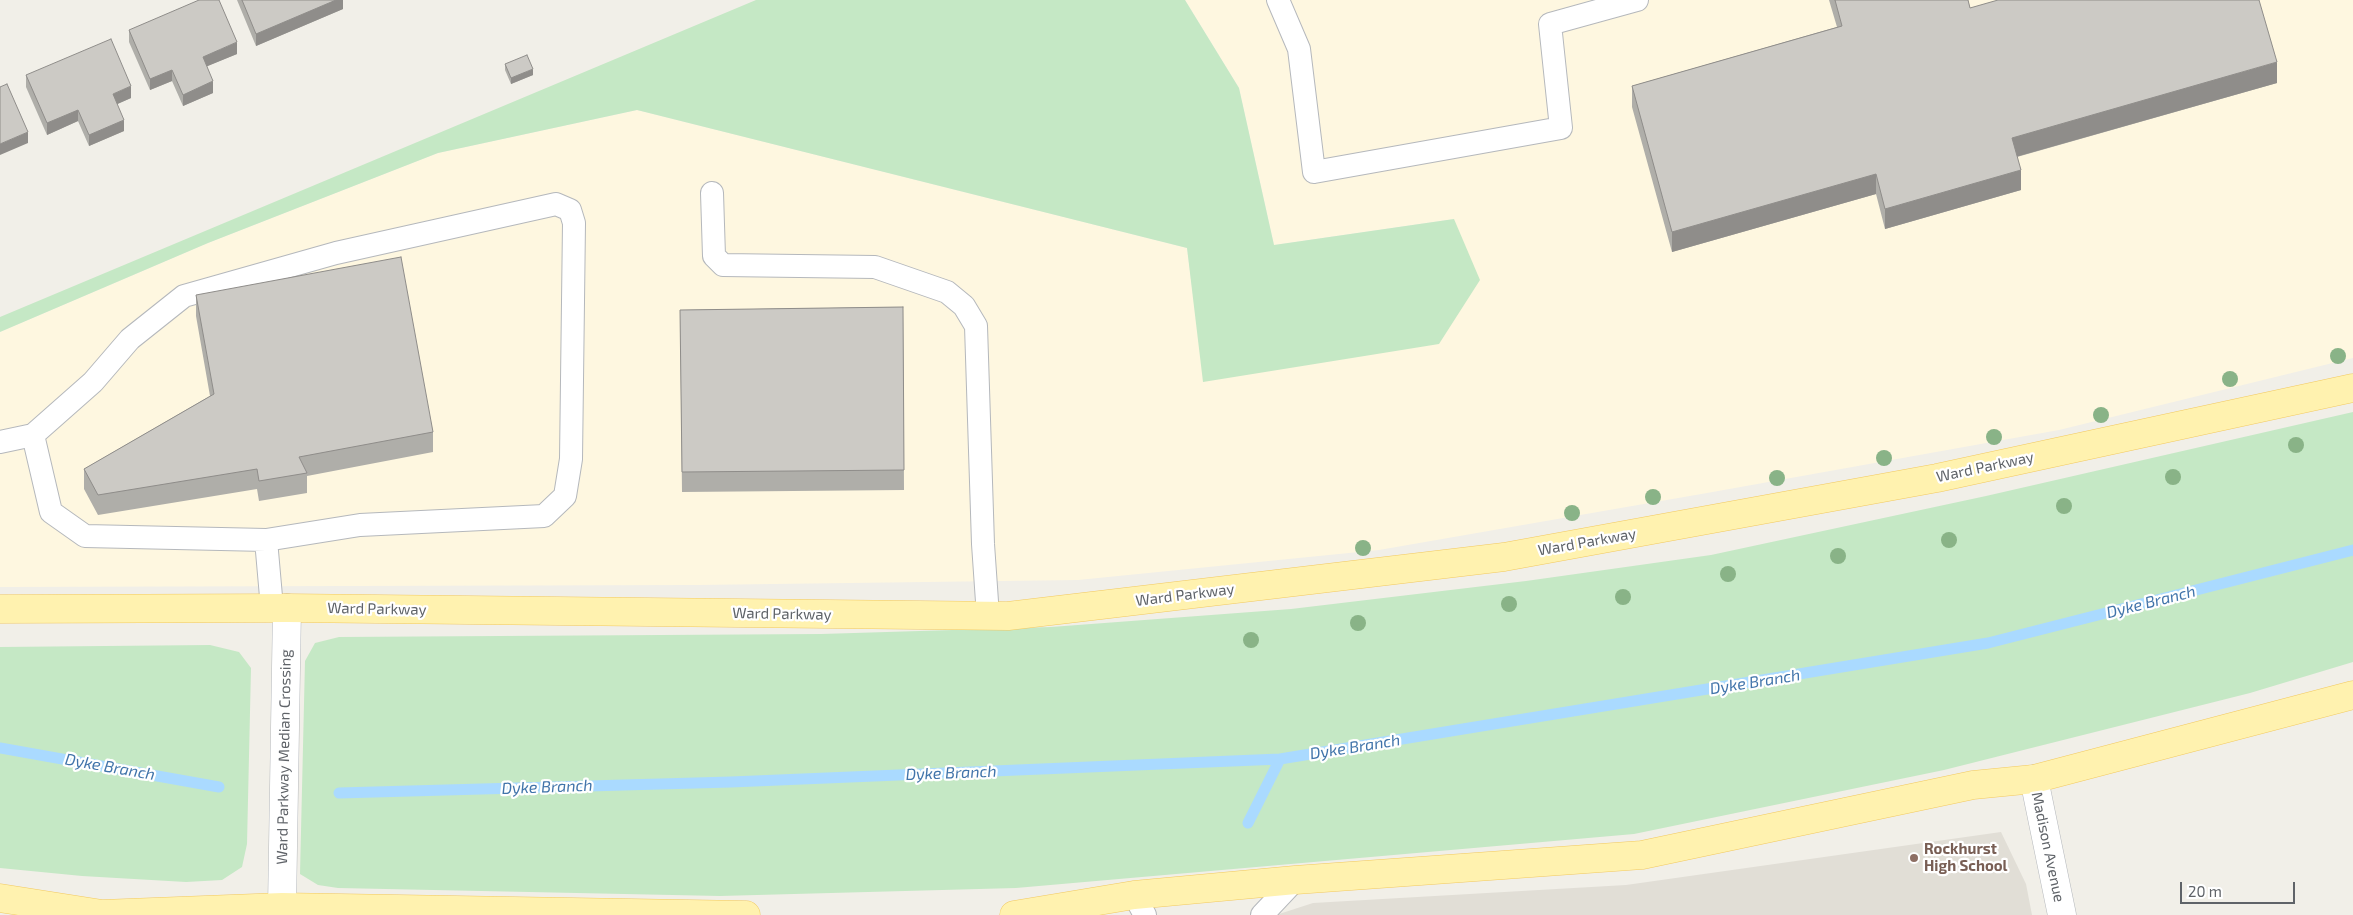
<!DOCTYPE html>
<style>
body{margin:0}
#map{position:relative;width:2353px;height:915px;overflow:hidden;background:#f1efe8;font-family:"Exo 2",sans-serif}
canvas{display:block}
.scale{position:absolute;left:2180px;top:882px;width:115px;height:22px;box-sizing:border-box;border:2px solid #5f6368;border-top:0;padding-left:6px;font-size:15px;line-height:18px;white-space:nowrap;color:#5f6368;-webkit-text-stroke:4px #fff;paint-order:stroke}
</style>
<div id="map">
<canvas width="2353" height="915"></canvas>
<div class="scale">20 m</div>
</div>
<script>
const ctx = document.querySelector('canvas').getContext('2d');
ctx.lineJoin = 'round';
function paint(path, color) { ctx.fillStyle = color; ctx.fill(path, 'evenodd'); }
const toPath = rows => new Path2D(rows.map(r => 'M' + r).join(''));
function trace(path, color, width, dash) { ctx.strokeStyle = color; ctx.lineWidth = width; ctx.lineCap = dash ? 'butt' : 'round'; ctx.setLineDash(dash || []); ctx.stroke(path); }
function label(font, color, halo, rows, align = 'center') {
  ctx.font = font + ' "Exo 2",sans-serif'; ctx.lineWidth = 4.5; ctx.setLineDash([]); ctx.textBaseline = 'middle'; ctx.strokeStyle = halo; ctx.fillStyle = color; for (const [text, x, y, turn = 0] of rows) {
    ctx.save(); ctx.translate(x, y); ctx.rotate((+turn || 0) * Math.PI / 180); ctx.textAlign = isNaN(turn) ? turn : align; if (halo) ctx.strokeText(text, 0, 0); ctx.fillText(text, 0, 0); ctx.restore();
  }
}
paint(toPath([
 [1185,0,2353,0,2353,358,2059,430,1707,493,1379,550,1078,580,697,585,0,587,0,332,208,243,438,153,637,110,1187,248,1204,382,1454,219,1274,245,1239,88]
]), '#fef7e0');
paint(toPath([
 [2001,832,2026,884,2032,915,1276,915,1313,903,1626,885]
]), '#e1ded6');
paint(toPath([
 [756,0,1185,0,1239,88,1274,245,1454,219,1480,280,1439,344,1203,382,1187,248,637,110,438,153,208,243,0,332,0,317],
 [2353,412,2353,662,2250,693,1944,770,1634,834,1016,888,720,896,338,888,318,885,300,874,305,661,315,643,339,637,821,634,1051,627,1291,609,1526,581,1711,555,1986,496],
 [210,645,239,652,251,668,247,844,242,867,222,880,186,882,82,876,0,868,0,647]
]), '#c5e8c5');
trace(toPath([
 [0,748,219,787],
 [339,793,731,782,1280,759,1988,643,2353,550],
 [1248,823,1280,759]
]), '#aadaff', 11);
const lane = toPath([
 [1278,0,1299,49,1314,172,1561,128,1550,24,1637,0],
 [712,193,714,256,723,265,875,267,947,292,964,306,976,326,983,544,988,616],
 [0,442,33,435,93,382,130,339,184,296,336,253,556,204,570,210,574,223,571,459,565,496,544,516,360,525,266,540,85,536,51,512,33,435],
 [266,540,272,608],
 [1134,895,1145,915],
 [1262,915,1295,880]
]);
const street = toPath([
 [2034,779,2062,915],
 [279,915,282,907,287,608]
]);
const primary = toPath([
 [0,609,287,608,1008,616,1504,557,1937,478,2353,388],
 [0,898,102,914,282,907,746,915],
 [1014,915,1134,895,1295,880,1642,855,1973,785,2034,779,2353,695]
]);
trace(lane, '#b5b8bc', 24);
trace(street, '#b5b8bc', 29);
trace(primary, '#f2c960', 29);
trace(lane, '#fff', 22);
trace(street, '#fff', 28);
trace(primary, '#fff2af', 28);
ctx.fillStyle = '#89b387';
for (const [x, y] of [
 [2338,356],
 [2230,379],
 [2101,415],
 [1994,437],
 [2296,445],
 [1884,458],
 [2173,477],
 [1777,478],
 [1653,497],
 [2064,506],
 [1572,513],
 [1949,540],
 [1363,548],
 [1838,556],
 [1728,574],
 [1623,597],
 [1509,604],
 [1358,623],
 [1251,640]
]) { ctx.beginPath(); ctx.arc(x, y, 8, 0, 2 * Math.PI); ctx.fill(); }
paint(toPath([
 [237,0,343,0,343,9,256,46],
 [1829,0,1968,0,1970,8,2277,83,2017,157,2021,190,1885,229,1876,194,1672,252,1632,107,1632,86,1837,27],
 [129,30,237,54,207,66,213,93,183,106,172,81,150,90,129,42],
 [505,64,533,75,511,84,505,70],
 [26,75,131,98,117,104,124,131,89,146,78,121,47,135,26,87],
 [196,295,433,432,433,452,307,476,307,493,259,501,257,489,98,515,84,489,84,469,210,396,196,316],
 [903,307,904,490,682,492,680,310]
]), '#afaea9');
paint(toPath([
 [336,0,343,0,343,9,256,46,256,34],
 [237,42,237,54,203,68,203,57],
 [2277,62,2277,83,2012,158,2012,138],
 [533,69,533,75,511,84,511,78],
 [172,70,172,81,150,90,150,79],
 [213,81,213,93,183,106,183,95],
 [131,86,131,98,113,106,113,94],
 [78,110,78,121,47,135,47,123],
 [124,120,124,131,89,146,89,135],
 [28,132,28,143,0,155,0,144],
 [2021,170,2021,190,1885,229,1885,209],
 [1876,174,1876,194,1672,252,1672,232]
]), '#8f8d8a');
const building = toPath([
 [199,0,219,0,237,42,203,57,213,81,183,95,172,70,150,79,129,30,199,0],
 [242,0,336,0,256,34,242,0],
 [1835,0,1968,0,1970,8,1998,0,2259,0,2277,62,2012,138,2021,170,1885,209,1876,174,1672,232,1632,86,1842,26,1835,0],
 [111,39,131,86,113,94,124,120,89,135,78,110,47,123,26,75,111,39],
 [527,55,533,69,511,78,505,64,527,55],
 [7,84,28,132,0,144,0,87,7,84],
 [401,257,433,432,299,457,307,473,259,481,257,469,98,495,84,469,214,394,196,295,401,257],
 [903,307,904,470,682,472,680,310,903,307]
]);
paint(building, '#cccac5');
trace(building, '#8f8d8a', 1);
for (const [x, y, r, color] of [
 [1914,858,5,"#8d6e63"]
]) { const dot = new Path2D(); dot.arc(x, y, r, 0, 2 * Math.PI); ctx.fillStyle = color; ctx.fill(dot); trace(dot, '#fff', 2); }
label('15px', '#5f6368', '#fff', [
 ["Ward Parkway",1985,467,-12],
 ["Ward Parkway",1587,542,-10],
 ["Ward Parkway",1185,595,-7],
 ["Ward Parkway",377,609,1],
 ["Ward Parkway",782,614,1],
 ["Ward Parkway Median Crossing",284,757,-89],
 ["Madison Avenue",2048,847,78]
]);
label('bold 15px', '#785e54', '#fff', [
 ["Rockhurst",1924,849],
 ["High School",1924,866]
], 'left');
label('italic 16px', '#4174aa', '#fff', [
 ["Dyke Branch",2151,602,-14],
 ["Dyke Branch",1755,682,-9],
 ["Dyke Branch",1355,747,-9],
 ["Dyke Branch",110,767,10],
 ["Dyke Branch",951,773,-2],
 ["Dyke Branch",547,787,-2]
]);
</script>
